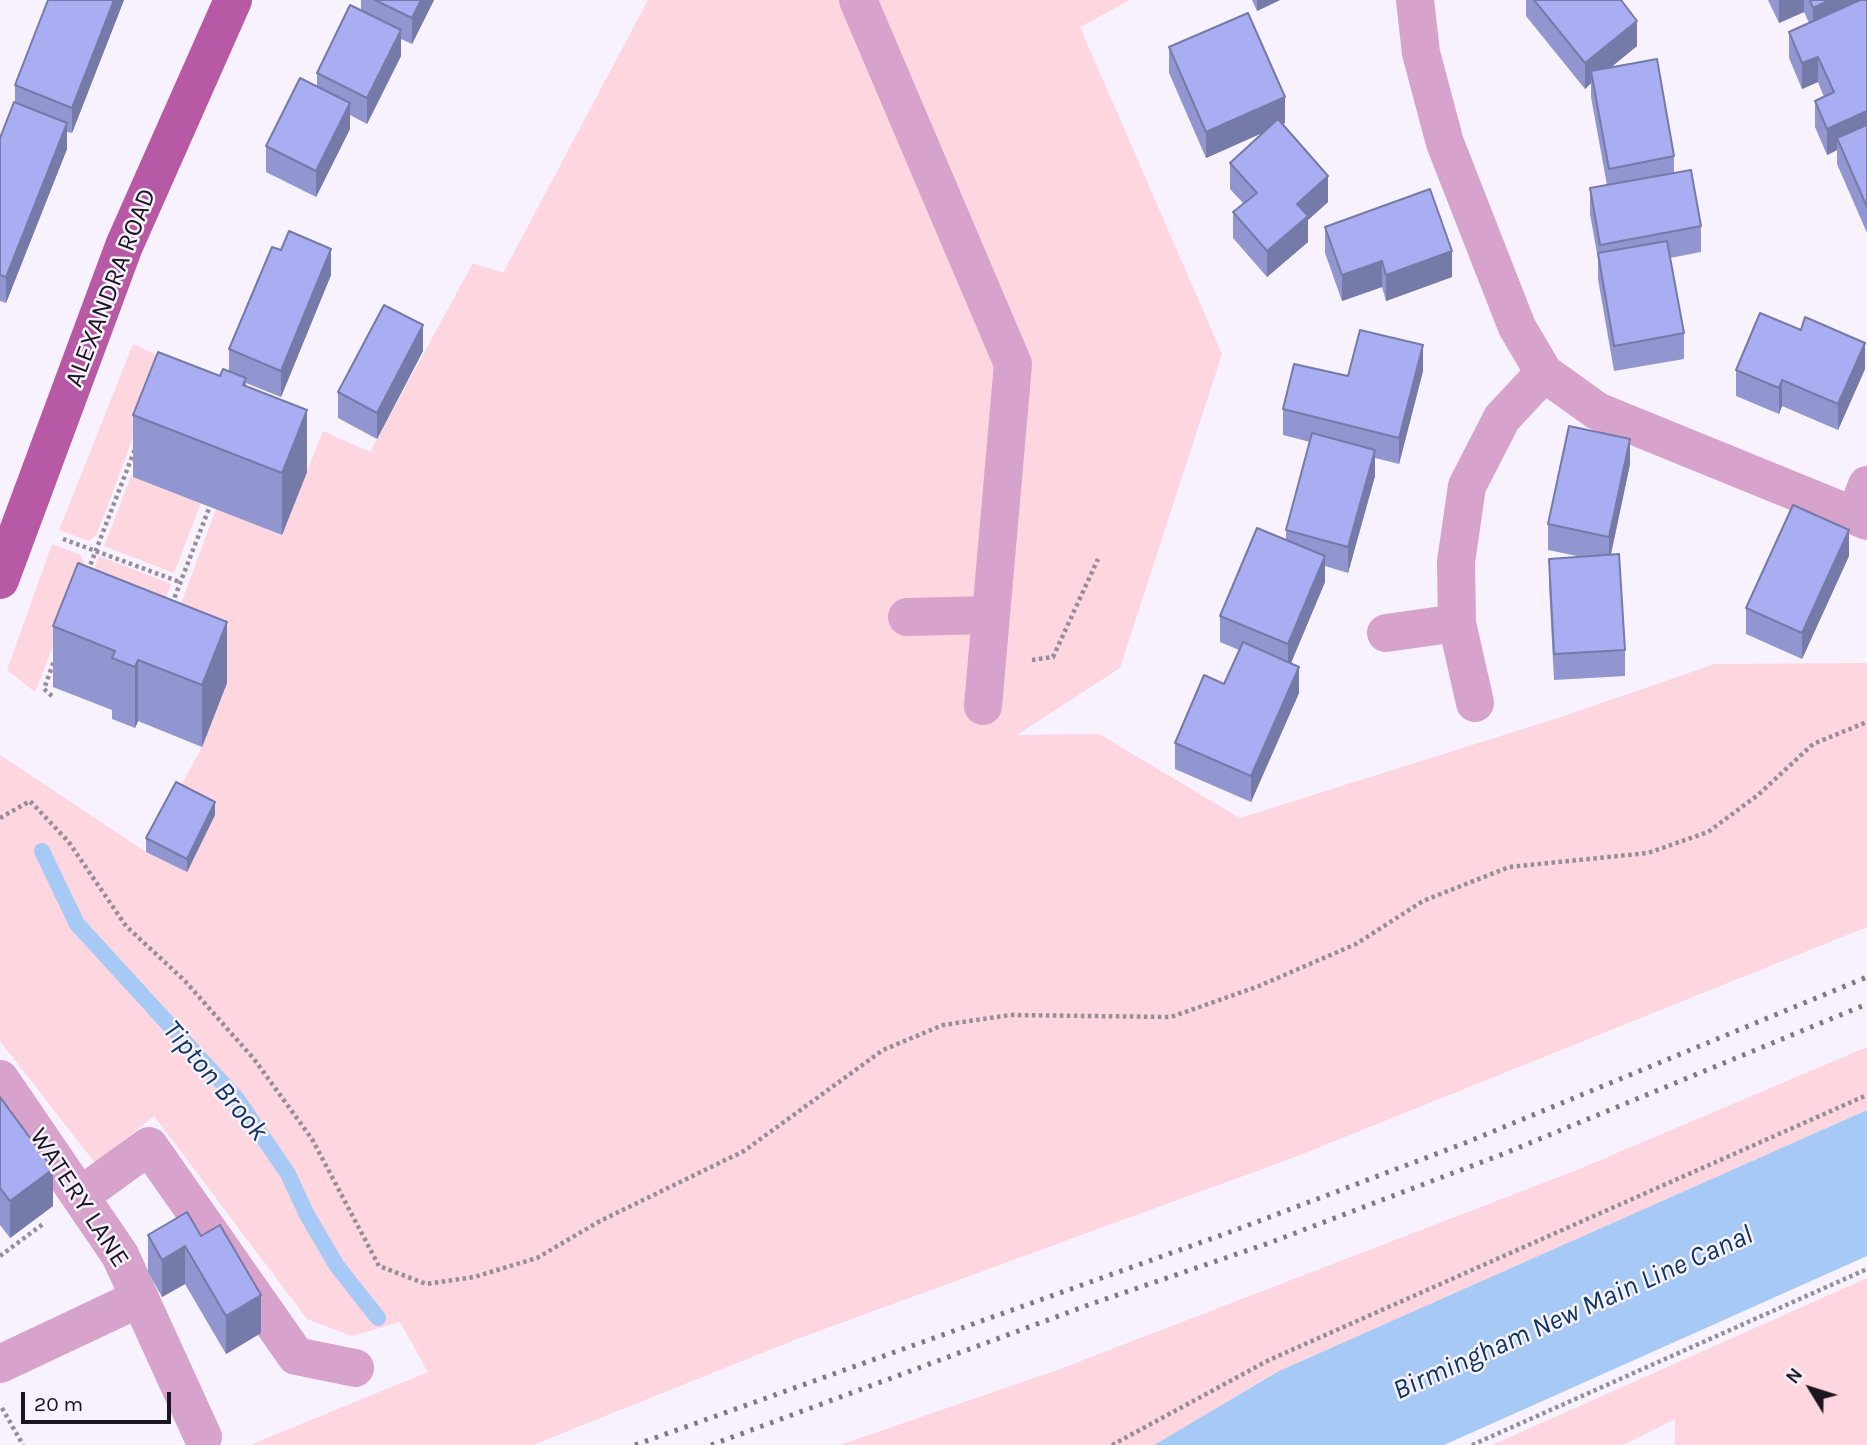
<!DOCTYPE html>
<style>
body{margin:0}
#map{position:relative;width:1867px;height:1445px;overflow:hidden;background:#f8f2fe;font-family:Karla,sans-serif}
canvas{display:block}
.north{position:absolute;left:1776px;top:1354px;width:70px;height:70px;-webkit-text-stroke:5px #f8f2fe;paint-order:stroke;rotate:308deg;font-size:19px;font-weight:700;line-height:28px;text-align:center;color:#1b1520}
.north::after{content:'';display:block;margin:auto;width:24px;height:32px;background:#1b1520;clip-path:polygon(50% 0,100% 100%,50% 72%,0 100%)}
.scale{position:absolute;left:21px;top:1392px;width:150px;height:32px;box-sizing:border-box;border:4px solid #1b1520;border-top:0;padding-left:9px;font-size:21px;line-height:24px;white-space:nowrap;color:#1b1520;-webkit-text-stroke:5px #f8f2fe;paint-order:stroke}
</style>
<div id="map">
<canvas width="1867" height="1445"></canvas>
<div class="north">N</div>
<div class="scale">20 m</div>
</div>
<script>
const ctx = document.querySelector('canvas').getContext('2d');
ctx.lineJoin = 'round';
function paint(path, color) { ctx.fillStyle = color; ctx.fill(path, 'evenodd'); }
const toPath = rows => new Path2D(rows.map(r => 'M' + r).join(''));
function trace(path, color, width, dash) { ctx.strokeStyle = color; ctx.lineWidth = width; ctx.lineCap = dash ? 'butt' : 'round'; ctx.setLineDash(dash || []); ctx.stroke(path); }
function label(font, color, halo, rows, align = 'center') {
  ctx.font = font + ' Karla,sans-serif'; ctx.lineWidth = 5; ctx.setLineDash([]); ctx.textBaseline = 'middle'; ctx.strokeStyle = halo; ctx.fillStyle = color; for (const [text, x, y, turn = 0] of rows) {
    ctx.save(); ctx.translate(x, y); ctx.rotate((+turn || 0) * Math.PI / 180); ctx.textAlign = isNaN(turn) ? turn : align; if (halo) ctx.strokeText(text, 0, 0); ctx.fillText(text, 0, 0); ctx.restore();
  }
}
paint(toPath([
 [648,0,1130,0,1080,27,1222,354,1120,668,1017,735,1099,734,1240,818,1558,718,1715,664,1867,663,1867,927,1295,1157,797,1339,533,1445,250,1445,428,1372,400,1322,352,1336,307,1319,154,1116,95,1163,0,1041,0,755,146,852,187,872,176,795,202,747,227,684,161,658,216,509,282,535,323,431,370,452,473,263,503,273],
 [133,344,177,365,149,395,97,534,89,541,59,530],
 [131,476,201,503,174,573,104,546],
 [52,544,81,555,85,565,35,692,7,670],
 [99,556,171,584,145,651,74,623],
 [1867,1047,1867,1110,1279,1371,1154,1445,840,1445,1060,1369,1577,1170],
 [1867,1278,1867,1445,1675,1445,1675,1419,1623,1445,1492,1445]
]), '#fdd6df');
paint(toPath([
 [1867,1110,1867,1256,1444,1445,1154,1445,1279,1371]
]), '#a6caf5');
trace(toPath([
 [42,851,77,924,237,1099,288,1174,307,1215,337,1266,378,1318]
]), '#a6caf5', 16);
trace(toPath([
 [63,539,180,582],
 [88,571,135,449],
 [172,604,210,506],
 [1032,660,1053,657,1098,559],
 [52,696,44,689,54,661],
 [0,818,30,801,68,841,126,926,185,981,254,1059,312,1139,379,1266,426,1284,474,1277,537,1258,600,1221,744,1151,883,1050,943,1025,1010,1015,1171,1017,1259,986,1356,944,1423,901,1509,867,1648,853,1708,832,1758,795,1813,744,1867,722],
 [0,1256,43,1224],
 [2,1408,23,1445],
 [1112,1445,1269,1360,1867,1095],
 [1472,1445,1867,1269]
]), '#948e9a', 4.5, [3.5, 3.5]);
trace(toPath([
 [858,0,1013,364,983,706],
 [1415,0,1421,53,1445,143,1517,327,1544,373,1597,411,1867,521],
 [1855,516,1867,485],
 [907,617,990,615],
 [1386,633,1457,623],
 [1475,703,1457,623,1456,562,1467,486,1502,418,1544,373],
 [0,1079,120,1255,203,1437],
 [80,1196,149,1146,296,1356,355,1368],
 [0,1364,140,1298]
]), '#d7a2cb', 38);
trace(toPath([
 [0,580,124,246,233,0]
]), '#b759a5', 38);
trace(toPath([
 [635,1445,1230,1232,1465,1143,1867,977],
 [711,1445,1091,1304,1269,1243,1503,1154,1867,1004]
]), '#7f7985', 5, [3.5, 7]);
paint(toPath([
 [48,0,124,0,72,133,67,132,67,149,6,303,0,301,0,138,15,102,15,85],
 [361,0,434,0,412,44,401,39,401,56,367,124,350,115,350,129,316,197,266,172,266,146,317,86,317,73,361,10],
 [1252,0,1280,0,1257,11],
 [1526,0,1621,0,1637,46,1611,67,1674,156,1674,173,1701,226,1701,252,1670,258,1684,333,1684,359,1614,371,1598,279,1598,259,1590,214,1590,188,1607,185,1591,97,1591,83,1585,89,1526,16],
 [1768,0,1867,0,1867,233,1837,164,1837,150,1827,155,1815,127,1815,101,1824,97,1818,82,1802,89,1789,58,1789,32,1809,23,1804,12,1779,23],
 [1169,47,1285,123,1282,124,1328,202,1308,220,1308,242,1267,277,1233,238,1233,212,1244,204,1230,189,1230,163,1264,132,1206,158,1169,73],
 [1325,227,1452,277,1386,301,1382,287,1342,301,1325,253],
 [331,275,281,397,246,383,246,386,307,472,282,535,133,477,133,415,220,376,229,371,229,349],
 [423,351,377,439,338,418,338,392],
 [1865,369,1838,430,1782,406,1779,414,1736,396,1736,370],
 [1423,371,1399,464,1375,458,1375,476,1348,573,1325,566,1325,582,1291,663,1299,693,1251,802,1175,769,1175,743,1224,684,1239,650,1220,642,1220,616,1286,540,1286,530,1310,442,1283,435,1283,409,1348,376],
 [1630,464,1611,555,1625,650,1625,676,1554,680,1549,585,1549,559,1582,557,1548,550,1548,524],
 [1849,556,1802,659,1746,634,1746,608],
 [53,626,227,683,202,747,138,721,135,728,112,719,112,710,53,687],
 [215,815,187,872,146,852,146,838],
 [0,1097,53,1206,10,1238,0,1225],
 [148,1235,201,1236,261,1333,226,1354,185,1284,162,1297,148,1272]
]), '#9196d0');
paint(toPath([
 [114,0,124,0,72,133,72,108],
 [421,0,434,0,412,44,412,18],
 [1257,0,1280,0,1257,11],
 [1779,0,1804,0,1804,12,1779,23],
 [1830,0,1867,0,1813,33,1813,8],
 [1637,21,1637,46,1593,82,1591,71,1591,83,1585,89,1585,63],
 [401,30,401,56,367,124,367,98],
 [1818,57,1818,82,1802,89,1802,63],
 [1285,97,1285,123,1206,158,1206,132],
 [350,103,350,129,316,197,316,171],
 [1867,111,1867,137,1837,138,1837,150,1827,155,1827,129],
 [67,123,67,149,6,303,6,277],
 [1328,176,1328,202,1308,220,1308,242,1267,277,1267,251,1297,204],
 [331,249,331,275,281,397,281,371],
 [1452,251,1452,277,1386,301,1386,275],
 [1382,261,1382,287,1342,301,1342,275],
 [423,325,423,351,377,439,377,413],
 [1865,343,1865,369,1838,430,1838,404],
 [1423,345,1423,371,1399,464,1399,438],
 [1782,380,1782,406,1779,414,1779,388],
 [307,410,307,472,282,535,282,473],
 [1630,439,1630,464,1609,562,1609,537],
 [1375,450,1375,476,1348,573,1348,547],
 [1849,530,1849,556,1802,659,1802,633],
 [1325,556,1325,582,1288,670,1288,644],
 [227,622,227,683,202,747,202,685],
 [138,660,138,721,135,728,135,667],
 [1299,667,1299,693,1251,802,1251,776],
 [215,802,215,815,187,872,187,859],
 [53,1169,53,1206,10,1238,10,1201],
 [185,1246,185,1284,162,1297,162,1260],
 [261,1295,261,1333,226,1354,226,1316]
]), '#767aa9');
const building = toPath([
 [48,0,114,0,72,108,15,85,48,0],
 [375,0,421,0,412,18,375,0],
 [1534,0,1621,0,1637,21,1585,63,1534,0],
 [1810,0,1830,0,1813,8,1810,0],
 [1860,0,1867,0,1867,111,1827,129,1815,101,1834,92,1818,57,1802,63,1789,32,1860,0],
 [350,5,401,30,367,98,317,73,350,5],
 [1248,13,1285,97,1206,132,1169,47,1248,13],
 [1657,59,1674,156,1609,169,1591,71,1657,59],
 [300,78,350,103,316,171,266,146,300,78],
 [14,102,67,123,6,277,0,275,0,138,14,102],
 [1278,119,1328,176,1297,204,1308,216,1267,251,1233,212,1257,193,1230,163,1278,119],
 [1867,125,1867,207,1837,138,1867,125],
 [1691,170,1701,226,1600,245,1590,188,1691,170],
 [1430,189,1452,251,1386,275,1382,261,1342,275,1325,227,1430,189],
 [289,231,331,249,281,371,229,349,272,247,281,250,289,231],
 [1667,241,1684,333,1614,346,1598,253,1667,241],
 [384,305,423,325,377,413,338,392,384,305],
 [1760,313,1801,330,1805,317,1865,343,1838,404,1782,380,1779,388,1736,370,1760,313],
 [1360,330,1423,345,1399,438,1283,409,1294,364,1348,376,1360,330],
 [158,352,220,376,223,369,246,378,243,385,307,410,282,473,133,415,158,352],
 [1569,426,1630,439,1609,537,1548,524,1569,426],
 [1312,433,1375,450,1348,547,1286,530,1312,433],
 [1793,505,1849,530,1802,633,1746,608,1793,505],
 [1257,528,1325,556,1288,644,1220,616,1257,528],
 [1619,554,1625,650,1554,654,1549,559,1619,554],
 [78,563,227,622,202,685,138,660,135,667,112,658,115,651,53,626,78,563],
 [1243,642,1299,667,1251,776,1175,743,1204,675,1224,684,1243,642],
 [176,782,215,802,187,859,146,838,176,782],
 [0,1097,53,1169,10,1201,0,1188,0,1097],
 [187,1212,201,1236,220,1225,261,1295,226,1316,185,1246,162,1260,148,1235,187,1212]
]);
paint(building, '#a9aef2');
trace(building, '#767aa9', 2);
label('26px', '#1b1520', '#f8f2fe', [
 ["ALEXANDRA ROAD",111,288,-69],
 ["WATERY LANE",79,1198,57]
]);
label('italic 28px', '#0d3663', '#f8f2fe', [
 ["Tipton Brook",215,1081,50],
 ["Birmingham New Main Line Canal",1573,1313,-24]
]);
</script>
